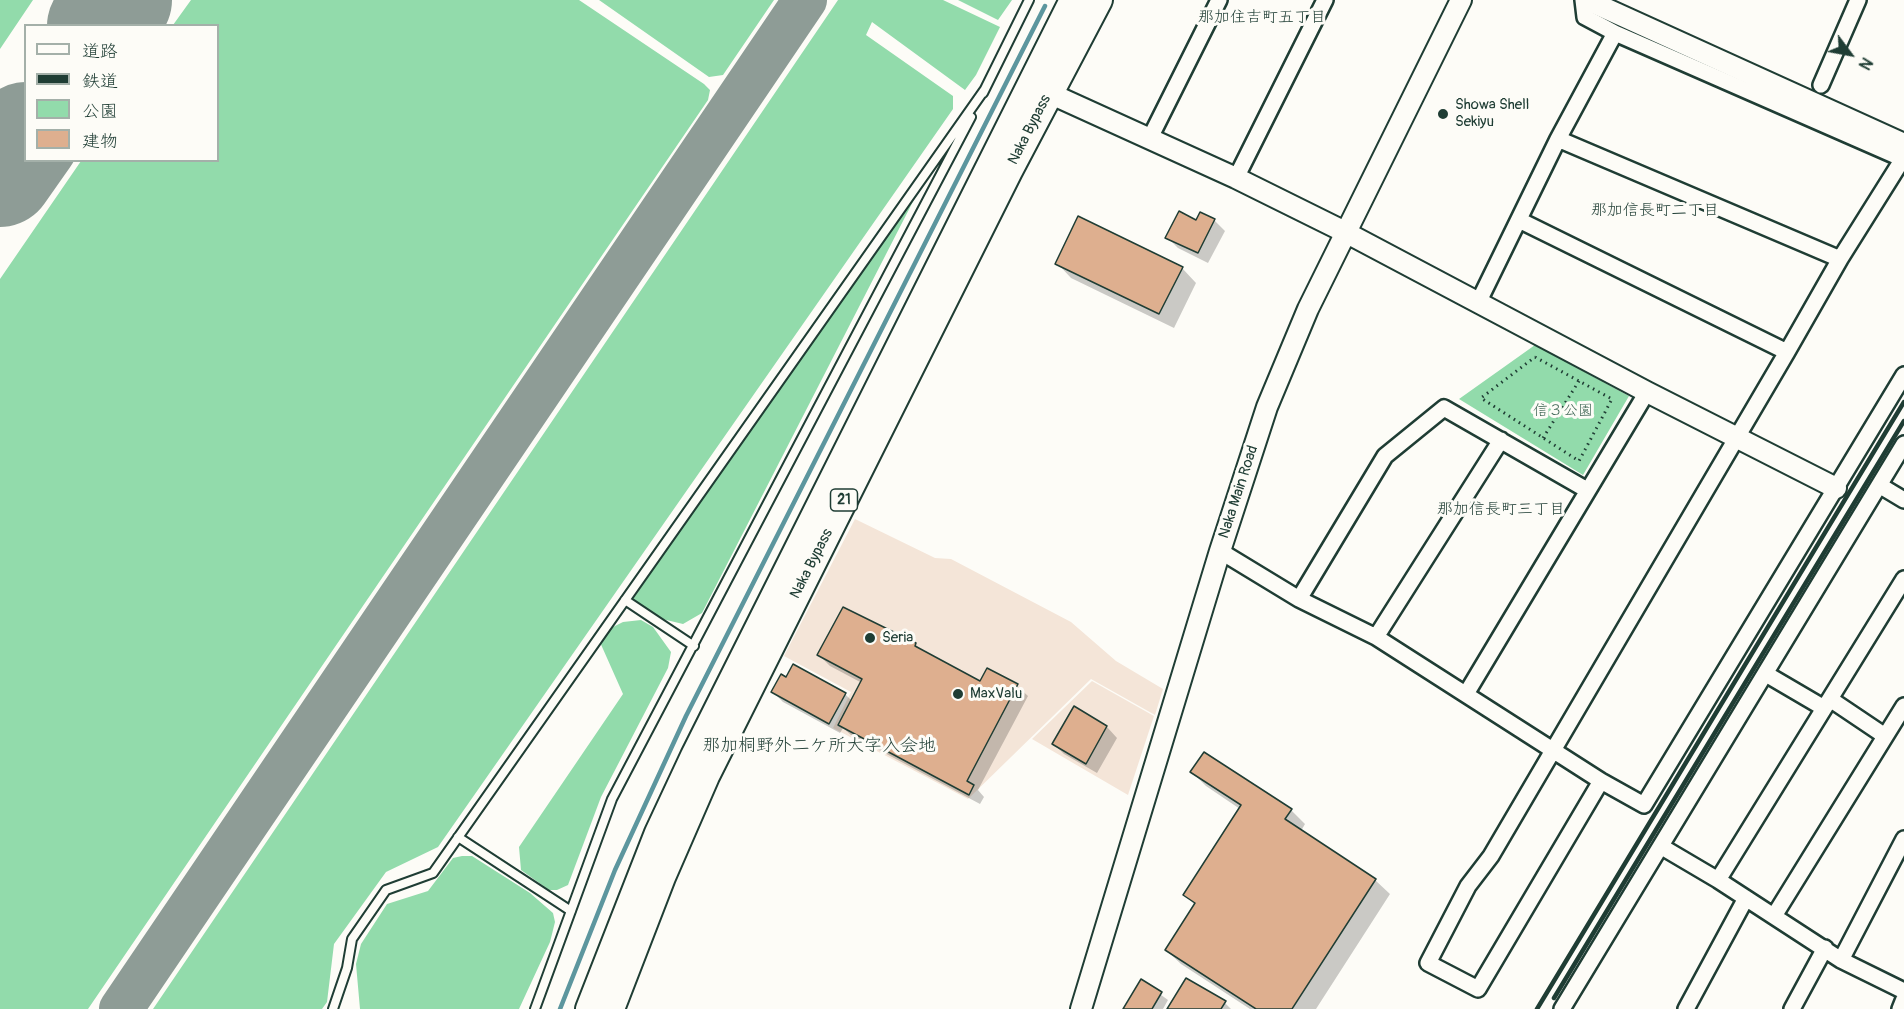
<!DOCTYPE html>
<meta charset="utf-8">
<style>
body{margin:0}
#map{position:relative;width:1904px;height:1009px;overflow:hidden;background:#fdfcf7;font-family:Pangolin,"Klee One",sans-serif}
canvas{display:block}
.legend{position:absolute;left:24px;top:24px;width:195px;height:138px;box-sizing:border-box;background:#fdfcf7;border:2px solid #a4b0a9;margin:0;padding:8px 10px;list-style:none;font-size:18px;color:#1f3d34}
.legend li{display:flex;align-items:center;gap:12px;height:30px}
.legend b{width:30px;border:2px solid #a4b0a9}
.north{position:absolute;left:1820px;top:24px;width:60px;height:60px;-webkit-text-stroke:4px #fdfcf7;paint-order:stroke;rotate:122deg;font-size:16px;font-weight:700;line-height:24px;text-align:center;color:#1f3d34}
.north::after{content:'';display:block;margin:auto;width:21px;height:27px;background:#1f3d34;clip-path:polygon(50% 0,100% 100%,50% 72%,0 100%)}
</style>
<div id="map">
<canvas width="1904" height="1009"></canvas>
<ul class="legend">
<li><b style="height:8px;background:#fdfcf7"></b>道路</li>
<li><b style="height:8px;background:#1f3d34"></b>鉄道</li>
<li><b style="height:16px;background:#92dbab"></b>公園</li>
<li><b style="height:16px;background:#deaf8f"></b>建物</li>
</ul>
<div class="north">N</div>
</div>
<script>
const ctx = document.querySelector('canvas').getContext('2d');
ctx.lineJoin = 'round';
function paint(path, color) { ctx.fillStyle = color; ctx.fill(path, 'evenodd'); }
const toPath = rows => new Path2D(rows.map(r => 'M' + r).join(''));
function trace(path, color, width, dash) { ctx.strokeStyle = color; ctx.lineWidth = width; ctx.lineCap = dash ? 'butt' : 'round'; ctx.setLineDash(dash || []); ctx.stroke(path); }
function label(font, color, halo, rows, align = 'center') {
  ctx.font = font + ' Pangolin,"Klee One",sans-serif'; ctx.lineWidth = 6; ctx.setLineDash([]); ctx.textBaseline = 'middle'; ctx.strokeStyle = halo; ctx.fillStyle = color; for (const [text, x, y, turn = 0] of rows) {
    ctx.save(); ctx.translate(x, y); ctx.rotate((+turn || 0) * Math.PI / 180); ctx.textAlign = isNaN(turn) ? turn : align; if (halo) ctx.strokeText(text, 0, 0); ctx.fillText(text, 0, 0); ctx.restore();
  }
}
paint(toPath([
 [855,519,935,558,951,559,1071,622,1116,661,1163,689,1155,715,1091,679,968,799,833,728,851,692,784,656],
 [1092,681,1154,716,1128,795,1032,739]
]), '#f4e5d8');
paint(toPath([
 [0,0,33,0,0,49],
 [191,0,579,0,704,84,710,90,708,100,88,1009,0,1009,0,279,81,161,218,160,218,26,173,25],
 [599,0,774,0,723,75,709,77],
 [838,0,943,0,1000,27,976,75,965,90,872,22,866,35,953,96,953,109,438,847,386,872,334,944,327,1002,322,1009,153,1009],
 [958,0,1012,0,998,20],
 [918,183,922,184,702,613,683,624,658,618,633,599],
 [1535,345,1629,396,1583,475,1459,399],
 [641,620,653,627,671,652,668,668,601,797,568,885,557,890,549,890,521,870,519,847,623,694,599,640,607,630,623,622],
 [462,856,472,856,530,893,553,913,555,922,550,942,519,1009,360,1009,356,964,361,944,387,904,428,891,453,858]
]), '#92dbab');
paint(toPath([
 [1214,220,1225,231,1208,263,1178,248,1167,237],
 [1057,263,1182,268,1196,283,1174,328,1071,278],
 [915,644,922,651,981,683,987,670,1017,686,1028,696,978,790,984,797,980,804,851,735,843,728,840,733,783,702,773,692,845,694,852,701,862,683,830,666,819,655],
 [1074,709,1107,727,1117,738,1097,773,1064,754,1054,744],
 [1192,772,1291,810,1305,824,1301,831,1375,880,1390,894,1316,1009,1250,1009,1181,964,1166,950,1195,905,1185,895,1240,809,1206,786],
 [1142,981,1168,1000,1163,1009,1125,1009],
 [1225,1003,1231,1009,1169,1009]
]), '#0003');
trace(toPath([
 [560,1009,615,870,686,716,1045,6]
]), '#5c969e', 4.5);
trace(toPath([
 [121,1009,805,0]
]), '#8e9c96', 44);
trace(toPath([
 [101,26,118,0],
 [0,173,26,136]
]), '#8e9c96', 108);
const building = toPath([
 [1179,211,1196,220,1200,212,1215,219,1198,253,1165,238,1179,211],
 [1078,216,1183,267,1159,314,1055,264,1078,216],
 [843,607,916,643,915,646,980,681,987,668,1018,684,967,781,974,785,969,795,838,725,862,679,817,655,843,607],
 [793,664,846,693,829,724,771,692,781,674,786,677,793,664],
 [1074,706,1107,726,1086,764,1052,744,1074,706],
 [1204,752,1292,809,1285,819,1376,879,1292,1009,1256,1009,1165,950,1195,903,1183,895,1241,805,1190,772,1204,752],
 [1186,978,1226,1001,1221,1009,1167,1009,1186,978],
 [1141,979,1162,992,1152,1009,1123,1009,1141,979]
]);
paint(building, '#deaf8f');
trace(building, '#1f3d34', 1.5);
const service = toPath([
 [983,93,1029,0],
 [625,600,694,646],
 [458,837,571,911],
 [333,1009,347,968,352,939,386,890,433,873,985,89],
 [535,1009,612,799,971,117]
]);
const minor = toPath([
 [1615,33,1903,159],
 [1821,85,1858,0],
 [1150,138,1219,0],
 [1558,139,1840,259],
 [1236,178,1325,0],
 [1519,220,1787,352],
 [1478,303,1558,139,1615,33,1585,17,1583,0],
 [1879,485,1904,500],
 [1220,551,1299,599,1376,637,1601,781,1644,805,1904,375],
 [1299,599,1385,456,1444,408,1587,490],
 [1376,637,1501,440],
 [1766,674,1824,708],
 [1466,694,1647,392],
 [1830,699,1885,736],
 [1601,781,1478,989,1428,963,1468,886,1491,856,1787,352,1840,259,1904,157],
 [1662,847,1718,880,1841,960,1904,991],
 [1718,880,1904,579],
 [1774,916,1904,706],
 [1841,960,1904,839],
 [1562,1009,1904,444],
 [1686,1009,1746,898],
 [1792,1009,1825,948],
 [1900,1009,1904,999]
]);
const tertiary = toPath([
 [1587,0,1904,144],
 [1049,93,1236,178,1345,232,1647,392,1836,488],
 [1081,1009,1220,551,1267,407,1308,309,1461,0]
]);
const trunk = toPath([
 [589,1009,658,833,694,756,1073,0],
 [611,1009,662,877,706,776,1009,171,1099,0]
]);
trace(service, '#1f3d34', 12);
trace(minor, '#1f3d34', 20);
trace(tertiary, '#1f3d34', 24);
trace(trunk, '#1f3d34', 30);
trace(toPath([
 [1535,357,1612,399,1579,461,1481,398,1535,357],
 [1543,438,1579,381]
]), '#1f3d34', 3, [1.5, 4.5]);
trace(service, '#fdfcf7', 8);
trace(minor, '#fdfcf7', 15);
trace(tertiary, '#fdfcf7', 20);
trace(trunk, '#fdfcf7', 26);
trace(toPath([
 [1554,998,1904,421],
 [1537,1009,1904,402]
]), '#1f3d34', 4.5);
for (const [x, y, r, color] of [
 [1443,114,6,"#1f3d34"],
 [870,638,6,"#1f3d34"],
 [958,694,6,"#1f3d34"]
]) { const dot = new Path2D(); dot.arc(x, y, r, 0, 2 * Math.PI); ctx.fillStyle = color; ctx.fill(dot); trace(dot, '#fdfcf7', 2); }
for (const [x, y, w] of [
 [844,500,27]
]) { const box = new Path2D(); box.roundRect(x - w / 2, y - 11, w, 22, 4.5); ctx.fillStyle = '#fdfcf7'; ctx.fill(box); trace(box, '#1f3d34', 1.5); }
label('bold 14px', '#1f3d34', null, [
 ["21",844,500]
]);
label('15px', '#1f3d34', '#fdfcf7', [
 ["Showa Shell",1455,105],
 ["Sekiyu",1455,122],
 ["Seria",882,638],
 ["MaxValu",970,694]
], 'left');
label('15px', '#1f3d34', '#fdfcf7', [
 ["Naka Bypass",1030,130,-63],
 ["Naka Main Road",1239,492,-72],
 ["Naka Bypass",812,564,-63]
]);
label('15px', '#3c6452', '#fdfcf7', [
 ["信３公園",1563,411]
]);
label('16px', '#1f3d34', '#fdfcf7', [
 ["那加住吉町五丁目",1262,18],
 ["那加信長町二丁目",1655,211],
 ["那加信長町三丁目",1501,510]
]);
label('18px', '#1f3d34', '#fdfcf7', [
 ["那加桐野外二ケ所大字入会地",819,746]
]);
</script>
